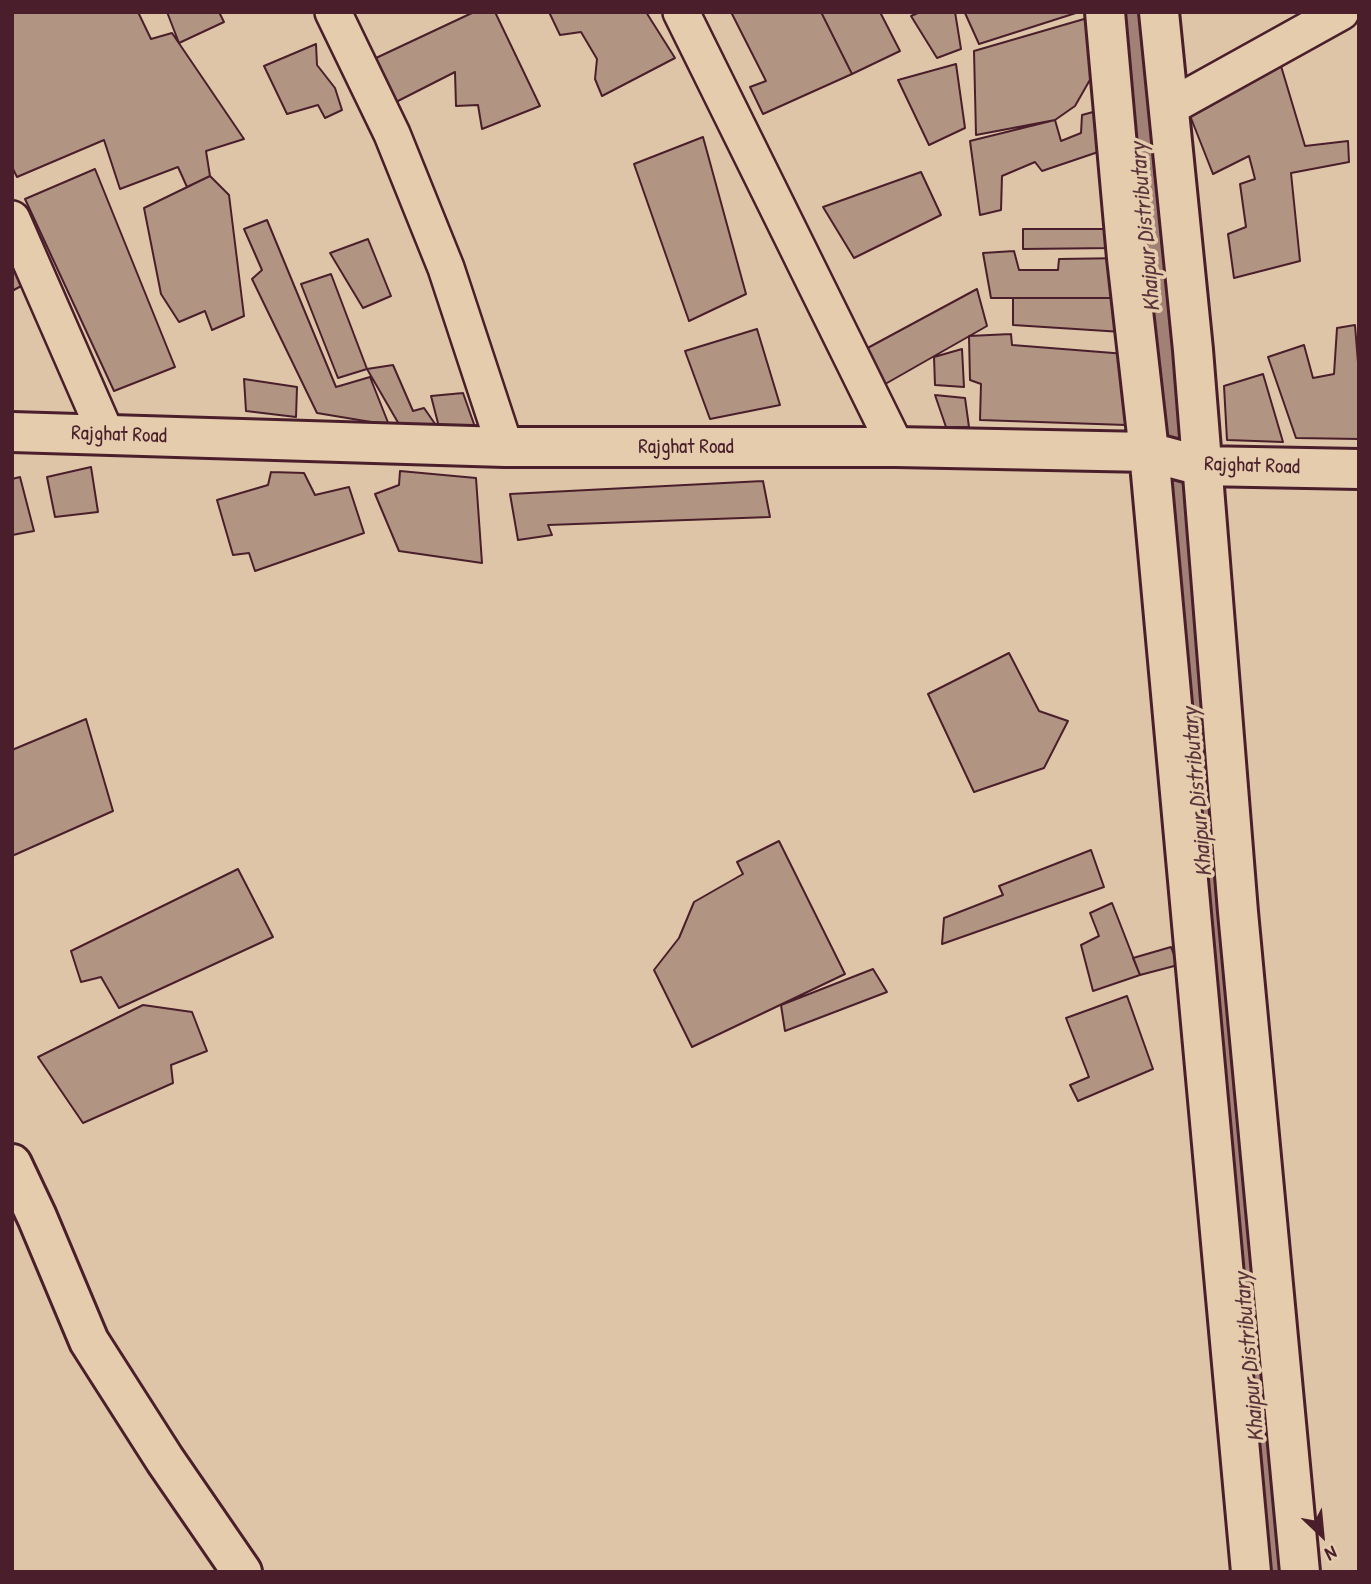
<!DOCTYPE html>
<style>
body{margin:0}
#map{position:relative;width:1371px;height:1584px;overflow:hidden;background:#dec5a8;font-family:"Patrick Hand",sans-serif}
canvas{display:block}
.frame{position:absolute;inset:0;border:14px solid #4a1f2b;pointer-events:none}
.north{position:absolute;left:1287px;top:1500px;width:70px;height:70px;-webkit-text-stroke:5px #e4ccad;paint-order:stroke;rotate:154deg;font-size:19px;font-weight:700;line-height:28px;text-align:center;color:#4a1f2b}
.north::after{content:'';display:block;margin:auto;width:24px;height:32px;background:#4a1f2b;clip-path:polygon(50% 0,100% 100%,50% 72%,0 100%)}
</style>
<div id="map">
<canvas width="1371" height="1584"></canvas>
<div class="frame"></div>
<div class="north">N</div>
</div>
<script>
const ctx = document.querySelector('canvas').getContext('2d');
ctx.lineJoin = 'round';
const toPath = rows => new Path2D(rows.map(r => 'M' + r).join(''));
function trace(path, color, width, dash) { ctx.strokeStyle = color; ctx.lineWidth = width; ctx.lineCap = dash ? 'butt' : 'round'; ctx.setLineDash(dash || []); ctx.stroke(path); }
function paint(path, color) { ctx.fillStyle = color; ctx.fill(path, 'evenodd'); }
function label(font, color, halo, rows, align = 'center') {
  ctx.font = font + ' "Patrick Hand",sans-serif'; ctx.lineWidth = 7; ctx.setLineDash([]); ctx.textBaseline = 'middle'; ctx.strokeStyle = halo; ctx.fillStyle = color; for (const [text, x, y, turn = 0] of rows) {
    ctx.save(); ctx.translate(x, y); ctx.rotate((+turn || 0) * Math.PI / 180); ctx.textAlign = isNaN(turn) ? turn : align; if (halo) ctx.strokeText(text, 0, 0); ctx.fillText(text, 0, 0); ctx.restore();
  }
}
trace(toPath([
 [1127,12,1175,510,1270,1572]
]), '#a18175', 35);
const building = toPath([
 [12,12,138,12,151,39,172,33,244,139,206,151,210,176,187,187,178,167,120,189,104,140,17,177,12,167,12,12],
 [167,12,219,12,224,22,179,43,167,12],
 [474,12,495,12,540,106,482,129,478,105,456,106,455,72,392,104,376,58,474,12],
 [549,12,646,12,675,58,602,96,595,79,597,59,581,32,560,35,549,12],
 [731,12,821,12,852,74,763,114,750,87,766,81,731,12],
 [821,12,880,12,900,51,852,74,821,12],
 [920,12,955,12,961,49,937,58,911,16,920,12],
 [967,12,1079,12,979,44,965,13,967,12],
 [1091,17,1091,78,1075,106,1055,120,976,135,974,51,1091,17],
 [316,44,317,65,335,88,342,110,325,118,318,105,287,114,264,66,316,44],
 [956,64,965,128,929,145,898,80,956,64],
 [1281,66,1305,146,1348,141,1349,162,1291,173,1300,261,1234,278,1228,234,1246,227,1240,184,1255,179,1249,156,1213,174,1187,108,1281,66],
 [1104,109,1104,150,1042,171,1035,162,1002,176,1001,210,980,215,970,141,1055,120,1061,141,1081,133,1082,115,1104,109],
 [703,137,746,294,689,321,634,164,703,137],
 [95,169,175,367,114,391,25,199,95,169],
 [921,172,941,215,854,258,823,207,921,172],
 [210,176,229,195,244,316,212,330,205,311,179,322,161,294,144,208,210,176],
 [267,220,336,387,370,377,389,425,317,413,252,279,262,270,244,229,267,220],
 [1023,229,1112,229,1113,248,1023,249,1023,229],
 [368,239,391,296,363,308,330,253,368,239],
 [1014,251,1019,270,1058,270,1059,259,1127,258,1120,298,991,298,983,253,1014,251],
 [17,266,23,285,12,291,12,268,17,266],
 [331,274,367,369,338,378,301,284,331,274],
 [977,289,987,326,880,387,862,351,977,289],
 [1013,298,1120,298,1122,332,1013,325,1013,298],
 [1355,325,1359,375,1359,439,1296,438,1268,357,1304,345,1313,378,1334,374,1337,328,1355,325],
 [757,329,780,405,710,419,685,351,757,329],
 [1011,334,1012,345,1126,354,1126,425,980,420,981,384,970,380,969,336,1011,334],
 [962,349,964,387,935,385,934,357,962,349],
 [393,365,413,411,424,408,440,431,400,426,367,369,393,365],
 [1263,374,1283,442,1227,440,1224,386,1263,374],
 [244,379,297,387,296,417,246,411,244,379],
 [463,393,475,427,440,431,431,396,463,393],
 [935,395,965,398,969,427,946,427,935,395],
 [91,467,98,512,55,517,47,477,91,467],
 [400,471,476,478,482,563,399,551,375,494,399,485,400,471],
 [271,472,304,473,315,495,349,487,364,533,255,571,249,553,233,555,217,500,268,485,271,472],
 [20,477,34,531,12,535,12,479,20,477],
 [763,481,770,517,548,525,552,535,518,540,510,494,763,481],
 [1009,653,1039,711,1068,721,1044,768,974,792,928,694,1009,653],
 [86,719,113,811,12,856,12,750,86,719],
 [779,841,845,974,692,1047,654,970,679,938,694,902,743,874,737,862,779,841],
 [1091,850,1104,887,942,944,944,918,1003,895,999,886,1091,850],
 [238,869,273,937,119,1008,101,977,81,982,71,951,238,869],
 [1112,903,1140,975,1093,991,1081,945,1099,936,1090,913,1112,903],
 [1171,947,1178,965,1140,975,1133,958,1171,947],
 [873,969,887,992,785,1031,781,1005,873,969],
 [1127,996,1153,1069,1078,1101,1070,1085,1089,1077,1066,1018,1127,996],
 [143,1005,192,1012,207,1051,171,1065,173,1083,83,1123,38,1057,143,1005]
]);
paint(building, '#b29483');
trace(building, '#4a1f2b', 2);
const street = toPath([
 [333,12,392,134,446,268,505,447],
 [681,12,896,447],
 [1168,108,1341,12],
 [12,219,106,434]
]);
const secondary = toPath([
 [1105,12,1127,258,1149,452,1251,1572],
 [1159,12,1193,350,1238,912,1300,1572],
 [12,432,505,447,896,447,1149,452,1201,466,1359,469],
 [12,1164,37,1217,89,1341,165,1460,242,1572]
]);
trace(street, '#4a1f2b', 40);
trace(secondary, '#4a1f2b', 44);
trace(street, '#e4ccad', 35);
trace(secondary, '#e4ccad', 38);
label('21px', '#4a1f2b', '#e4ccad', [
 ["Rajghat Road",119,435,2],
 ["Rajghat Road",686,447],
 ["Rajghat Road",1252,466,2]
]);
label('italic 23px', '#5b333a', '#e4ccad', [
 ["Khaipur Distributary",1146,227,-95],
 ["Khaipur Distributary",1198,792,-95],
 ["Khaipur Distributary",1250,1357,-95]
]);
</script>
